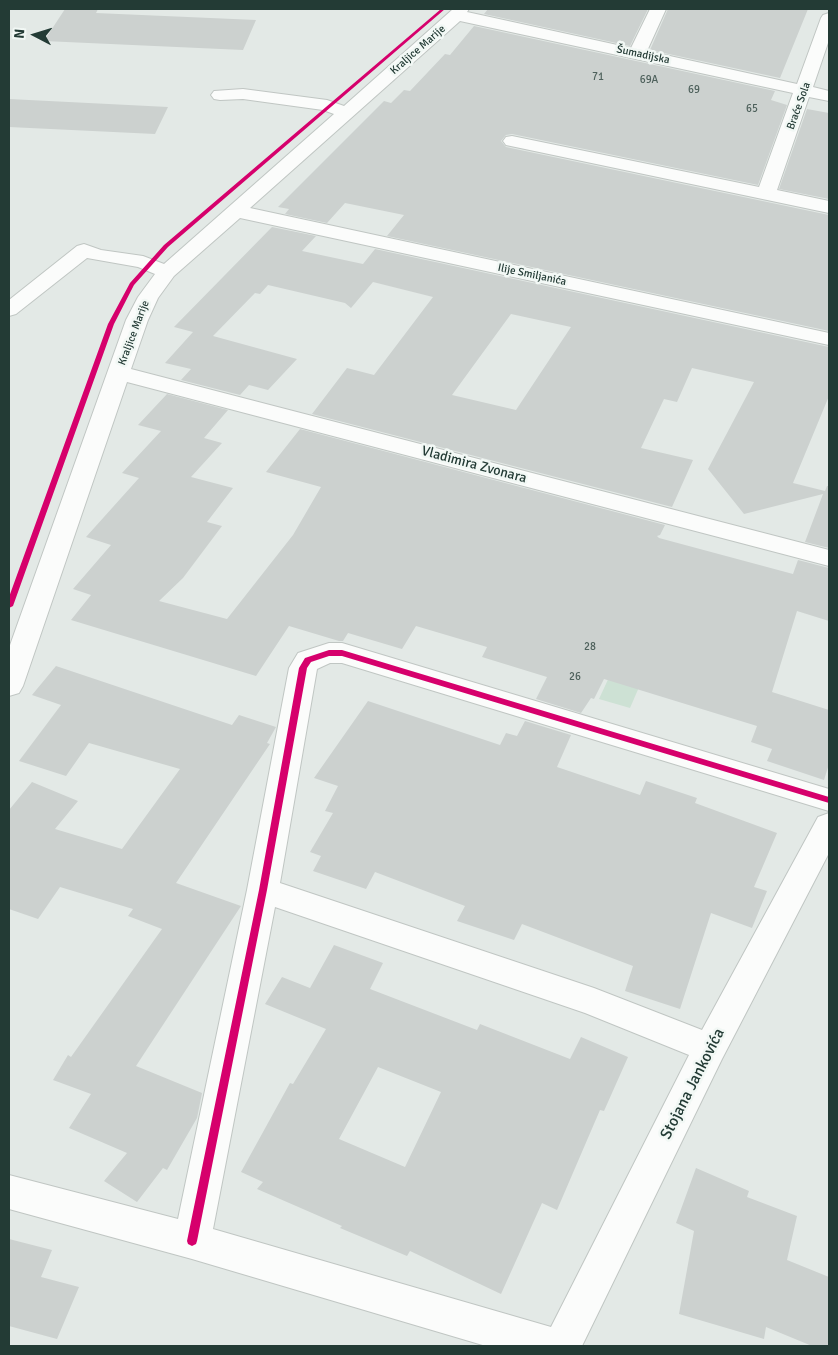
<!DOCTYPE html>
<meta charset="utf-8">
<style>
body{margin:0}
#map{position:relative;width:838px;height:1355px;overflow:hidden;background:#e3e9e6;font-family:Signika,sans-serif}
canvas{display:block}
.frame{position:absolute;inset:0;border:10px solid #233b35;pointer-events:none}
.north{position:absolute;left:10px;top:10px;width:50px;height:50px;-webkit-text-stroke:4px #f2f8f5;paint-order:stroke;rotate:275deg;font-size:14px;font-weight:700;line-height:20px;text-align:center;color:#233b35}
.north::after{content:'';display:block;margin:auto;width:18px;height:22px;background:#233b35;clip-path:polygon(50% 0,100% 100%,50% 72%,0 100%)}
</style>
<div id="map">
<canvas width="838" height="1355"></canvas>
<div class="frame"></div>
<div class="north">N</div>
</div>
<script>
const ctx = document.querySelector('canvas').getContext('2d');
ctx.lineJoin = 'round';
function paint(path, color) { ctx.fillStyle = color; ctx.fill(path, 'evenodd'); }
const toPath = rows => new Path2D(rows.map(r => 'M' + r).join(''));
function trace(path, color, width, dash) { ctx.strokeStyle = color; ctx.lineWidth = width; ctx.lineCap = dash ? 'butt' : 'round'; ctx.setLineDash(dash || []); ctx.stroke(path); }
function label(font, color, halo, rows, align = 'center') {
  ctx.font = font + ' Signika,sans-serif'; ctx.lineWidth = 5; ctx.setLineDash([]); ctx.textBaseline = 'middle'; ctx.strokeStyle = halo; ctx.fillStyle = color; for (const [text, x, y, turn = 0] of rows) {
    ctx.save(); ctx.translate(x, y); ctx.rotate((+turn || 0) * Math.PI / 180); ctx.textAlign = isNaN(turn) ? turn : align; if (halo) ctx.strokeText(text, 0, 0); ctx.fillText(text, 0, 0); ctx.restore();
  }
}
paint(toPath([
 [623,647,653,655,630,708,599,699]
]), '#cde1d4');
paint(toPath([
 [65,9,98,9,96,13,256,20,243,50,44,41],
 [488,9,648,9,630,46,484,14],
 [668,9,808,9,780,78,650,50],
 [474,26,775,91,771,100,787,105,758,185,512,134,506,135,501,141,506,147,829,215,829,331,387,236,404,215,345,203,327,223,285,214,289,209,278,207,384,101,391,103,404,90,410,91,445,54,450,55],
 [9,99,168,107,155,134,9,127],
 [807,109,829,113,829,199,779,189],
 [272,227,316,236,302,251,363,264,375,249,829,347,829,396,793,483,825,491,827,486,829,486,829,548,805,542,823,494,744,514,708,469,754,382,692,368,677,402,664,399,641,448,693,460,672,507,312,414,347,368,374,375,433,297,373,282,351,308,345,303,268,285,260,294,255,293,213,336,297,359,268,390,249,385,240,395,181,380,191,369,165,363,193,332,174,327],
 [511,314,571,327,516,410,452,395],
 [167,394,228,410,204,438,222,443,191,477,233,488,207,522,222,526,183,578,159,601,227,619,293,535,321,487,266,472,300,429,665,525,660,535,657,536,659,538,793,574,798,560,829,568,829,621,797,611,772,692,829,710,829,764,824,780,767,761,772,749,751,742,757,726,604,679,594,699,591,698,581,713,536,699,547,677,482,657,487,647,416,626,402,649,348,633,343,641,339,641,289,626,256,676,71,620,91,595,73,589,111,545,86,537,139,478,122,473,161,431,138,425],
 [56,666,232,725,239,715,276,727,267,743,270,744,176,883,241,906,136,1066,202,1093,197,1118,167,1170,163,1168,137,1202,104,1181,127,1153,69,1128,91,1094,53,1080,68,1055,71,1057,162,929,128,916,133,909,60,887,38,919,9,909,9,810,32,782,78,801,55,829,122,849,180,769,89,743,66,776,19,761,61,705,32,695],
 [368,701,500,745,506,733,517,736,525,721,571,735,557,767,640,795,646,781,697,798,695,803,777,833,754,887,767,891,752,928,711,913,680,1009,625,991,633,966,522,924,514,940,457,921,465,906,375,872,366,889,313,871,321,856,310,852,333,813,325,811,338,786,314,778],
 [334,945,383,963,370,989,477,1030,480,1024,570,1059,581,1037,628,1057,604,1111,600,1110,557,1210,542,1203,501,1294,410,1251,407,1256,340,1228,342,1226,257,1189,263,1182,241,1172,290,1083,293,1084,326,1029,265,1004,282,977,310,988],
 [378,1067,441,1092,405,1167,339,1139],
 [696,1168,749,1191,747,1197,797,1216,787,1260,829,1277,829,1346,812,1346,766,1327,764,1339,679,1314,694,1231,676,1223],
 [9,1239,52,1250,41,1277,79,1287,57,1339,9,1326]
]), '#ccd1cf');
const minor = toPath([
 [453,9,469,9,467,12,631,48,650,9,666,9,647,51,797,84,821,18,823,15,829,13,829,40,813,87,829,91,829,101,809,97,777,190,829,201,829,213,506,145,503,141,506,137,512,136,759,187,793,93,460,21,250,208,829,333,829,345,240,218,174,276,158,298,148,320,131,369,829,550,829,566,127,382,23,686,19,693,9,696,9,648,126,320,138,297,155,274,138,267,87,258,16,314,9,316,9,300,77,246,84,244,101,250,143,256,164,264,334,114,323,110,243,99,220,100,214,99,211,95,214,91,243,89,327,100,344,106,453,9],
 [329,643,342,643,829,789,829,811,342,663,330,663,317,669,280,883,594,988,702,1030,818,817,829,813,829,853,722,1059,582,1346,486,1346,192,1259,9,1209,9,1175,178,1219,247,890,289,668,298,653,329,643],
 [275,907,585,1013,689,1055,551,1327,213,1229,275,907]
]);
trace(minor, '#c0c6c3', 2);
paint(minor, '#fbfcfb');
paint(toPath([
 [441,9,445,9,168,247,134,285,114,324,13,606,9,608,9,597,108,324,130,283,164,245,441,9],
 [329,650,342,650,829,797,829,803,342,656,329,656,311,662,307,668,267,890,197,1241,196,1244,192,1246,188,1244,187,1241,259,890,299,668,305,658,329,650]
]), '#d6006c');
label('11px', '#233b35', '#f2f8f5', [
 ["Kraljice Marije",418,50,-41],
 ["Šumadijska",643,55,12],
 ["Braće Sola",799,106,-70],
 ["Ilije Smiljanića",532,275,12],
 ["Kraljice Marije",134,333,-69]
]);
label('11px', '#4e615c', null, [
 ["71",598,77],
 ["69A",649,80],
 ["69",694,90],
 ["65",752,109],
 ["28",590,647],
 ["26",575,677]
]);
label('14px', '#233b35', '#f2f8f5', [
 ["Vladimira Zvonara",474,465,15]
]);
label('16px', '#233b35', '#f2f8f5', [
 ["Stojana Jankovića",693,1084,-63]
]);
</script>
